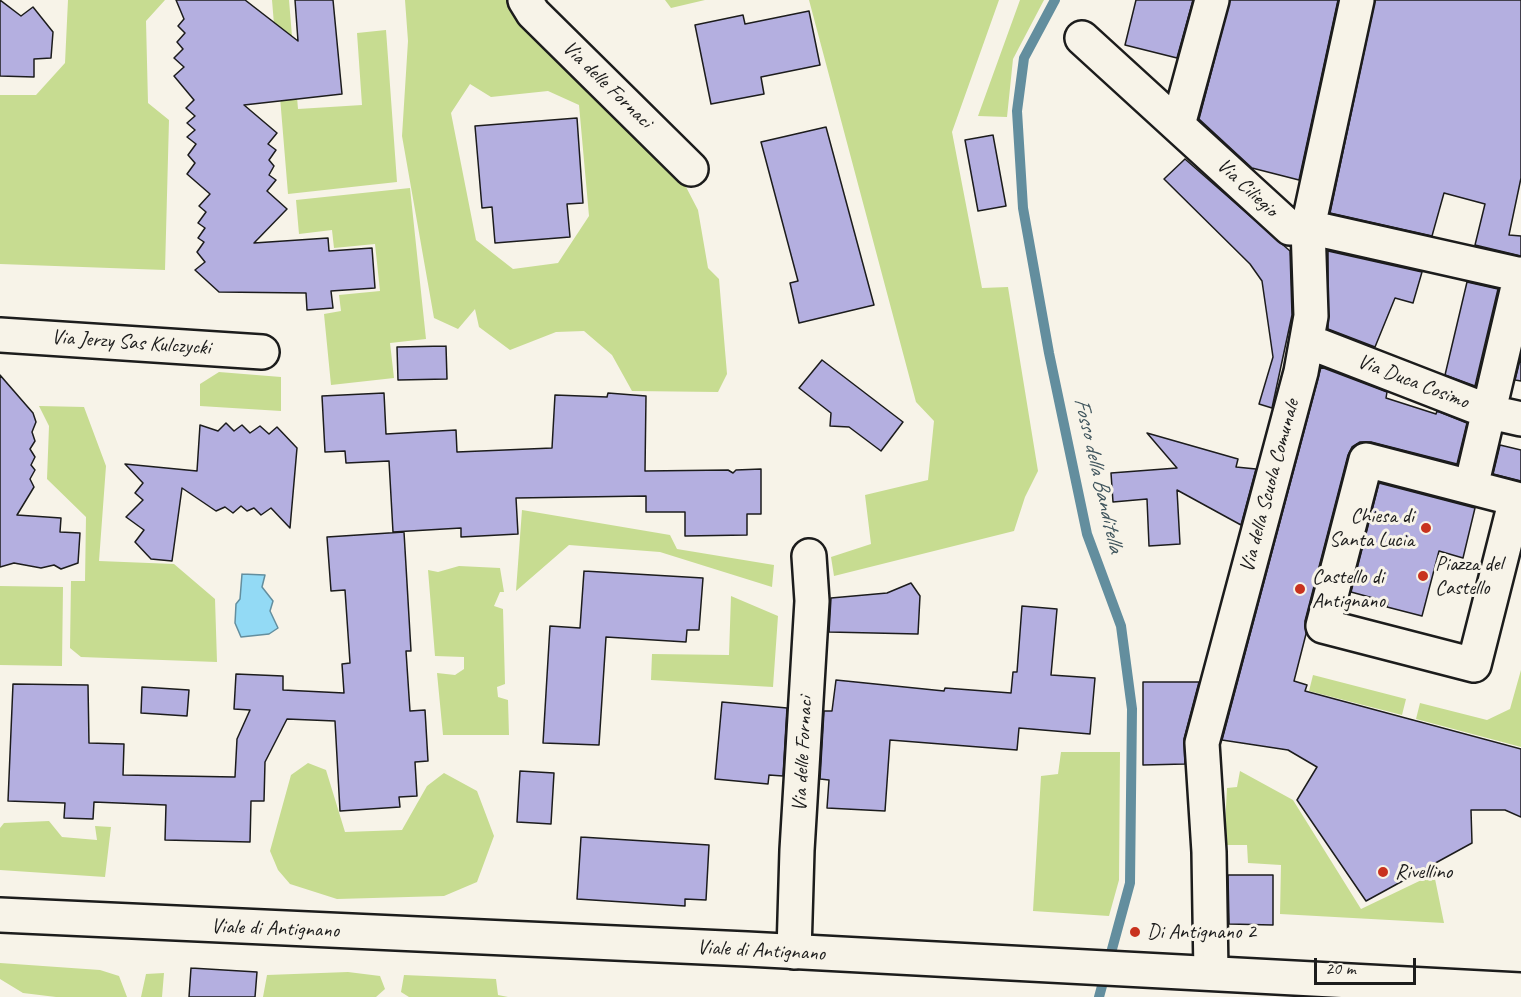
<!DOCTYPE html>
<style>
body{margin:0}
#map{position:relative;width:1521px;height:997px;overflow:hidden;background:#f7f3e8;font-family:Caveat,sans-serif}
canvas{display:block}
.scale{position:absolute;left:1314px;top:958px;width:102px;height:27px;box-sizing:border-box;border:3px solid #1c1c1c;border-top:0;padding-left:8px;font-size:18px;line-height:21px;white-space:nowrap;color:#1c1c1c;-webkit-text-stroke:4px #f7f3e8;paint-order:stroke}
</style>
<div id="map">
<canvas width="1521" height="997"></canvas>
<div class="scale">20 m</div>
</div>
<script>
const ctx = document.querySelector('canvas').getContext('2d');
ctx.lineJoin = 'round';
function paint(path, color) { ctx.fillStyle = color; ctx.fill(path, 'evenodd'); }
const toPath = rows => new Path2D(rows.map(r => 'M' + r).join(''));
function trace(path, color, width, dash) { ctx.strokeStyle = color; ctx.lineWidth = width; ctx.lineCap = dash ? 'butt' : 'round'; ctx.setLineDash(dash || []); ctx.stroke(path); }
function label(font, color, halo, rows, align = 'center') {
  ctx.font = font + ' Caveat,sans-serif'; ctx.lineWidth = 6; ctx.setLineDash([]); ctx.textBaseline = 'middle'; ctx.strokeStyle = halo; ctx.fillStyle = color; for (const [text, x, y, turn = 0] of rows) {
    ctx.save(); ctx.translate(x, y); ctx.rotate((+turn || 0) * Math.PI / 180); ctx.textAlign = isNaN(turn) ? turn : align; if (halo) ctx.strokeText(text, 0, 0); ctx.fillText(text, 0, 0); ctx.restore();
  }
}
paint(toPath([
 [68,0,165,0,146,21,148,103,169,120,165,270,0,264,0,95,36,95,65,63],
 [272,0,289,0,298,109,362,105,357,33,386,30,397,182,288,194],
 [405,0,521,0,572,68,685,185,698,210,708,268,719,279,727,374,718,392,632,391,612,355,584,331,556,332,510,350,479,327,475,309,458,329,434,318,402,136,408,41],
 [470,84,491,97,548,91,579,105,589,216,558,263,513,269,476,240,451,113],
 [665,0,705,0,671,8],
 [809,0,999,0,952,132,982,288,1008,287,1038,471,1025,497,1014,531,834,576,831,557,871,544,865,495,928,480,934,421,916,402],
 [1020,0,1044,0,1013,59,1007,117,978,116],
 [410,188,426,339,390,343,394,378,331,385,324,314,341,311,339,295,380,291,375,244,334,248,332,230,299,234,296,200],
 [219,372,281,377,281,411,200,406,200,384],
 [39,406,84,407,106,466,99,561,174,564,215,599,217,662,81,657,70,648,71,581,85,581,86,517,47,479,49,426],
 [522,510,670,535,677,549,774,565,772,587,660,552,569,545,516,591],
 [459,566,500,568,504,592,500,592,494,606,503,609,505,684,497,687,498,697,508,700,509,735,443,735,437,673,455,675,464,669,464,657,435,656,428,570,438,572],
 [0,586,63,587,62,666,0,665],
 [731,596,778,616,773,687,651,680,652,654,729,655],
 [1521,670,1521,747,1416,719,1420,703,1487,720,1510,709],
 [1313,675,1406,699,1402,715,1309,691],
 [1061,752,1120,752,1119,880,1109,916,1033,911,1041,776,1058,774],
 [308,763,326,770,345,832,402,830,427,786,444,773,477,791,494,836,477,882,444,896,337,899,290,884,278,870,270,851,291,775],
 [1240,771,1293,800,1361,909,1434,874,1444,923,1280,914,1281,865,1248,863,1247,845,1224,845,1227,788,1237,787],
 [49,821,62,837,97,840,95,826,111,827,105,877,0,870,0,828,4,823],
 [0,963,100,970,119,976,127,997,56,997,23,993,0,979],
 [348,972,380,976,385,989,376,997,263,997,267,975],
 [164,973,162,997,141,997,146,974],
 [404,975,496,979,498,995,508,997,409,997,401,992]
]), '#c7dc91');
const water = toPath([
 [242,574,265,575,262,587,273,601,270,611,278,628,269,634,241,637,235,623,236,604,240,599,242,574]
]);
paint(water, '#93daf5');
trace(water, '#638e9e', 1.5);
trace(toPath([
 [1055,0,1024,58,1017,111,1023,208,1049,353,1087,534,1121,626,1132,709,1130,883,1099,997]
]), '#638e9e', 10);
const building = toPath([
 [0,0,21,16,33,7,53,32,51,58,34,59,34,77,0,76,0,0],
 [176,0,245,0,298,41,295,0,333,0,342,94,244,105,277,133,268,144,276,150,269,160,274,166,269,175,276,180,267,191,287,209,254,243,328,238,329,251,372,248,375,288,331,291,333,308,307,310,306,293,219,292,195,270,205,262,197,252,204,242,198,238,205,228,198,223,206,212,199,206,210,194,187,174,195,163,188,155,196,144,187,137,195,130,187,123,195,116,186,108,194,100,174,76,184,67,174,58,183,49,177,42,185,33,178,26,184,19,176,0],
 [1136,0,1193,0,1177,58,1125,45,1136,0],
 [1230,0,1338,0,1299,180,1252,168,1199,119,1230,0],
 [1375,0,1521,0,1521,178,1509,235,1521,236,1521,256,1475,245,1485,204,1444,193,1432,236,1330,213,1375,0],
 [809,11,820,65,761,77,764,94,711,104,695,25,743,15,745,24,809,11],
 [577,118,583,203,567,204,570,237,495,243,492,207,482,208,475,126,577,118],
 [826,127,874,305,799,323,790,283,798,281,761,142,826,127],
 [993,135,1006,206,978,211,965,140,993,135],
 [1185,159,1290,251,1292,315,1272,408,1259,404,1273,357,1262,281,1250,264,1164,179,1185,159],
 [1328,251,1422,272,1413,303,1395,298,1375,347,1328,329,1328,251],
 [1467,282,1498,289,1475,386,1445,375,1467,282],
 [446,346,447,379,398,380,397,347,446,346],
 [1521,356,1521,381,1515,380,1521,356],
 [822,360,903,422,881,451,849,427,830,426,831,413,799,388,822,360],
 [1321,367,1387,392,1386,398,1436,414,1437,411,1467,423,1457,464,1371,442,1360,442,1352,447,1348,455,1305,621,1306,634,1294,681,1307,685,1305,691,1521,749,1521,817,1505,810,1471,810,1472,843,1366,901,1297,800,1317,767,1288,750,1222,740,1321,367],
 [0,375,33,413,36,422,32,432,35,441,30,449,35,457,31,465,35,470,30,479,34,487,17,515,61,518,60,532,80,533,78,563,61,569,54,565,41,568,14,563,0,567,0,375],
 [384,393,386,434,456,430,457,452,552,448,555,395,607,397,608,393,646,396,645,471,728,470,733,473,736,470,761,469,761,514,747,514,747,535,685,536,685,512,646,512,646,496,516,498,518,534,461,537,461,528,393,532,389,461,346,463,345,451,325,452,322,396,384,393],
 [226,423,234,431,242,425,250,433,260,426,269,434,277,427,297,448,290,528,271,508,261,515,254,508,247,511,241,506,233,513,225,507,216,511,182,488,172,561,151,559,135,542,144,530,126,517,143,500,135,493,143,483,125,464,197,471,200,425,218,431,226,423],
 [1147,433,1238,459,1236,467,1256,469,1241,525,1177,490,1180,544,1149,546,1147,499,1113,502,1111,473,1177,468,1147,433],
 [1500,445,1521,450,1521,481,1493,474,1500,445],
 [1379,483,1475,508,1463,558,1439,551,1422,616,1387,607,1388,602,1351,592,1379,483],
 [404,532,411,651,406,651,410,711,425,710,428,761,415,762,417,796,399,797,400,807,340,811,335,721,287,719,265,762,264,801,251,801,250,842,165,840,166,805,94,802,93,819,64,818,65,803,8,801,13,684,88,685,89,743,124,744,123,775,235,777,237,739,250,710,234,709,236,674,283,676,283,690,344,693,342,664,350,663,345,590,331,591,327,537,404,532],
 [584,571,703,578,699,630,687,630,686,642,606,637,599,745,543,743,550,626,580,628,584,571],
 [911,583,920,596,918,634,829,632,831,598,887,593,911,583],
 [1022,606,1057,609,1051,675,1095,678,1090,734,1019,728,1017,750,890,740,885,811,827,808,829,780,820,779,824,711,832,711,836,680,944,691,945,688,1011,693,1013,672,1017,672,1022,606],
 [1143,682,1199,682,1184,739,1185,764,1143,765,1143,682],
 [142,687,189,690,187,716,141,713,142,687],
 [722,702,787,708,783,776,769,775,768,784,715,779,722,702],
 [520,771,554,773,551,824,517,822,520,771],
 [581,837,709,845,706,900,685,899,685,906,577,899,581,837],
 [1228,875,1273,875,1273,925,1229,924,1228,875],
 [191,968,257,972,255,997,189,997,191,968]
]);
paint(building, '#b4afe0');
trace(building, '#1c1c1c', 1.5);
const minor = toPath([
 [525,0,533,13,691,169],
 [1082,38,1290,228,1308,227,1521,275],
 [1178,125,1212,0],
 [0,335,262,352],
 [1307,341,1490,412,1521,419],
 [1366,460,1516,499,1474,665,1323,626,1366,460],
 [1471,487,1521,274],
 [794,952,797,850,812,601,809,556],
 [1211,973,1209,852,1202,743,1301,372,1311,316,1308,227,1357,0]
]);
const major = toPath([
 [0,915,747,949,1521,990]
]);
trace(minor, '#1c1c1c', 38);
trace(major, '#1c1c1c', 38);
trace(minor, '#f7f3e8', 33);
trace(major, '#f7f3e8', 33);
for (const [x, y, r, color] of [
 [1426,528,6,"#c8321e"],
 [1423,576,6,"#c8321e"],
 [1300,589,6,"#c8321e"],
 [1383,872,6,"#c8321e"],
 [1135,932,6,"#c8321e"]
]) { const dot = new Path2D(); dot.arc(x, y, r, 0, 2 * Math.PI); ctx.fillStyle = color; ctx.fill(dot); trace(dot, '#f7f3e8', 2); }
label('21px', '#1c1c1c', '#f7f3e8', [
 ["Via delle Fornaci",607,85,44],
 ["Via Ciliegio",1247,188,43],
 ["Via Jerzy Sas Kulczycki",131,343,4],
 ["Via Duca Cosimo",1413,382,21],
 ["Via della Scuola Comunale",1270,486,-75],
 ["Via delle Fornaci",803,754,-87],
 ["Viale di Antignano",275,929,2],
 ["Viale di Antignano",761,951,3]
]);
label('21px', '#1c1c1c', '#f7f3e8', [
 ["Chiesa di",1414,516,"right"],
 ["Santa Lucia",1414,540,"right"],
 ["Piazza del",1435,564],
 ["Castello",1435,588],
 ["Castello di",1312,577],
 ["Antignano",1312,601],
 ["Rivellino",1395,872],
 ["Di Antignano 2",1147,932]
], 'left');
label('italic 22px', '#40555d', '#f7f3e8', [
 ["Fosso della Banditella",1098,475,77]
]);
</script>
